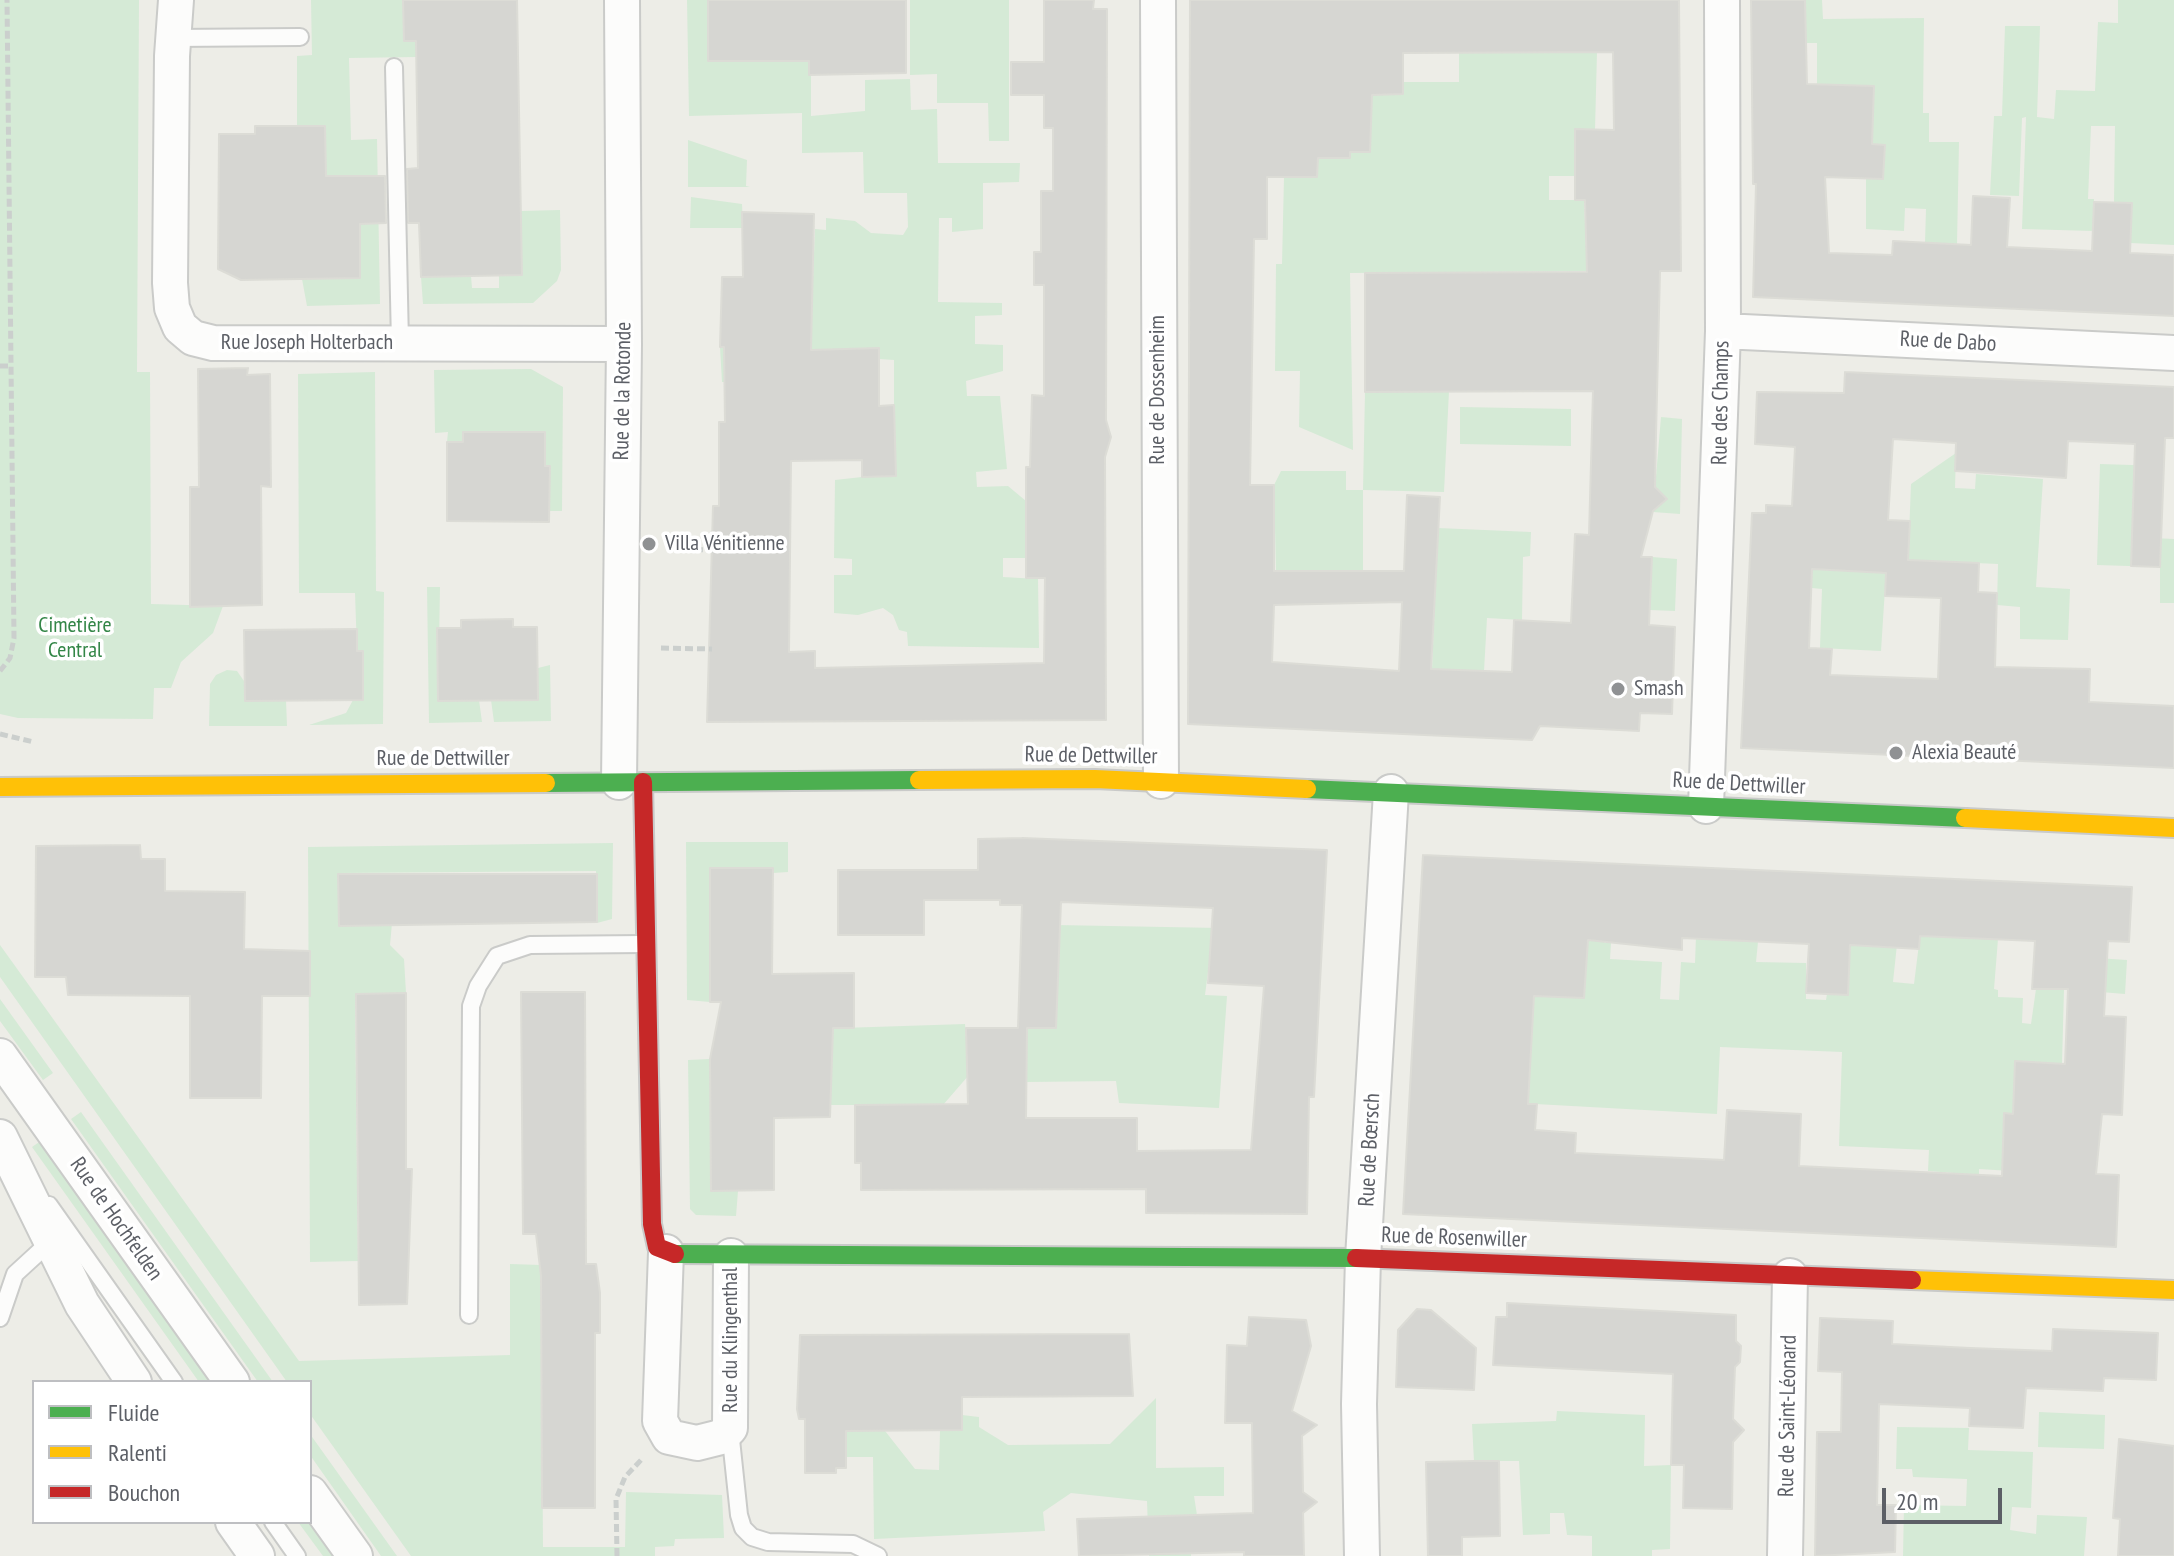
<!DOCTYPE html>
<meta charset="utf-8">
<style>
body{margin:0}
#map{position:relative;width:2174px;height:1556px;overflow:hidden;background:#edede7;font-family:"PT Sans Narrow",sans-serif}
canvas{display:block}
.legend{position:absolute;left:32px;top:1380px;width:280px;height:144px;box-sizing:border-box;background:#fff;border:2px solid #bebfc2;margin:0;padding:10px 14px;list-style:none;font-size:24px;color:#5c5f66}
.legend li{display:flex;align-items:center;gap:16px;height:40px}
.legend b{width:40px;border:2px solid #bebfc2}
.scale{position:absolute;left:1882px;top:1488px;width:120px;height:36px;box-sizing:border-box;border:4px solid #5c5f66;border-top:0;padding-left:10px;font-size:24px;line-height:28px;white-space:nowrap;color:#5c5f66;-webkit-text-stroke:6px #fff;paint-order:stroke}
</style>
<div id="map">
<canvas width="2174" height="1556"></canvas>
<ul class="legend">
<li><b style="height:10px;background:#4caf50"></b>Fluide</li>
<li><b style="height:10px;background:#ffc107"></b>Ralenti</li>
<li><b style="height:10px;background:#c62828"></b>Bouchon</li>
</ul>
<div class="scale">20 m</div>
</div>
<script>
const ctx = document.querySelector('canvas').getContext('2d');
ctx.lineJoin = 'round';
function paint(path, color) { ctx.fillStyle = color; ctx.fill(path, 'evenodd'); }
const toPath = rows => new Path2D(rows.map(r => 'M' + r).join(''));
function trace(path, color, width, dash) { ctx.strokeStyle = color; ctx.lineWidth = width; ctx.lineCap = dash ? 'butt' : 'round'; ctx.setLineDash(dash || []); ctx.stroke(path); }
function label(font, color, halo, rows, align = 'center') {
  ctx.font = font + ' "PT Sans Narrow",sans-serif'; ctx.lineWidth = 7; ctx.setLineDash([]); ctx.textBaseline = 'middle'; ctx.strokeStyle = halo; ctx.fillStyle = color; for (const [text, x, y, turn = 0] of rows) {
    ctx.save(); ctx.translate(x, y); ctx.rotate((+turn || 0) * Math.PI / 180); ctx.textAlign = isNaN(turn) ? turn : align; if (halo) ctx.strokeText(text, 0, 0); ctx.fillText(text, 0, 0); ctx.restore();
  }
}
paint(toPath([
 [0,0,139,0,137,372,150,372,151,604,223,606,213,633,181,662,171,688,154,688,153,719,18,718,0,714],
 [311,0,403,0,404,41,416,41,416,57,349,58,351,140,377,139,380,304,307,306,302,279,360,277,360,176,326,176,325,127,297,126,297,56,312,55],
 [687,0,708,0,709,61,791,61,811,43,811,116,865,111,865,80,910,79,911,110,937,109,938,163,1020,163,1019,182,983,183,983,229,952,232,952,218,939,218,938,302,1002,303,1002,315,975,316,975,344,1003,345,1003,371,966,381,967,396,1000,396,1007,469,976,472,977,487,1008,486,1026,501,1035,558,1003,558,1003,577,1038,579,1039,648,908,646,907,632,899,630,893,615,883,608,858,615,834,613,834,575,852,575,852,559,834,558,835,480,862,477,894,405,894,360,879,359,878,348,855,349,824,382,722,382,720,347,810,349,815,229,826,230,826,218,855,221,871,233,903,235,908,227,907,193,864,193,863,152,802,153,802,113,689,116],
 [910,0,1009,0,1009,141,989,141,988,103,937,103,937,74,910,75],
 [1752,0,1822,0,1823,19,1924,18,1923,113,1929,113,1929,142,1959,142,1957,244,1925,243,1926,209,1905,208,1904,231,1866,229,1866,178,1883,178,1885,145,1868,144,1874,86,1817,85,1817,43,1752,43],
 [2118,0,2174,0,2174,245,2130,243,2132,203,2114,202,2115,126,2091,126,2088,199,2094,199,2093,231,2022,229,2026,117,2022,118,2019,196,1990,195,1994,116,2002,116,2005,26,2040,26,2037,117,2054,119,2056,90,2095,91,2098,22,2118,23],
 [1597,52,1595,130,1574,130,1579,176,1549,176,1549,200,1584,200,1587,271,1350,273,1353,450,1299,427,1300,371,1275,371,1276,264,1282,264,1284,177,1317,177,1318,158,1350,158,1350,152,1370,152,1371,124,1363,95,1403,94,1403,82,1459,82,1459,53],
 [688,140,747,160,746,186,750,187,688,187],
 [691,197,742,204,743,228,690,228],
 [560,210,561,270,557,281,533,303,423,304,421,277,471,276,472,288,499,288,499,276,521,275,521,211],
 [531,369,563,387,562,511,543,511,549,466,545,466,544,432,523,432,523,440,463,432,463,442,447,442,448,432,435,433,434,370],
 [375,372,376,591,384,592,383,724,309,725,346,713,353,700,363,700,363,652,357,651,355,593,299,593,298,374],
 [1449,391,1444,492,1363,490,1363,571,1276,571,1274,485,1281,471,1346,471,1346,490,1363,490,1365,392],
 [1460,407,1571,409,1571,446,1460,444],
 [1661,417,1682,419,1680,514,1653,512],
 [1956,453,1955,488,1975,489,1976,474,2043,479,2036,587,2070,589,2068,640,2020,639,2020,607,1997,605,1998,564,1908,560,1911,484],
 [2100,464,2164,466,2163,491,2133,491,2132,537,2174,539,2174,603,2160,603,2160,567,2097,565],
 [1438,528,1531,532,1530,556,1523,557,1522,620,1487,618,1484,671,1432,669],
 [1652,557,1677,559,1675,611,1650,610],
 [1803,569,1886,573,1881,651,1820,648,1822,589,1802,587],
 [427,587,440,587,438,700,479,700,482,722,429,723],
 [550,665,551,721,494,722,491,700,538,699,538,668],
 [227,670,237,671,244,681,245,701,286,700,287,726,209,726,210,684,216,675],
 [686,842,788,842,788,872,773,873,772,868,710,869,710,1002,687,1000],
 [613,843,612,919,597,923,596,871,338,873,339,925,392,923,390,945,404,959,406,993,355,994,358,1261,310,1262,308,847],
 [1056,925,1220,928,1218,963,1209,964,1205,995,1227,996,1219,1108,1119,1103,1116,1081,1027,1082,1027,1028,1056,1028],
 [1851,933,1898,935,1893,982,1914,984,1920,936,1998,939,1994,989,1998,990,1998,997,2023,998,2022,1023,2031,1024,2036,989,2064,989,2066,956,2127,960,2125,994,2064,989,2062,1064,2015,1062,2016,1114,2004,1114,2003,1135,2011,1171,1979,1169,1979,1175,1928,1171,1929,1150,1839,1146,1842,1052,1720,1047,1717,1114,1499,1102,1534,996,1584,998,1588,940,1611,943,1610,959,1662,962,1660,999,1679,1000,1681,962,1695,963,1696,936,1758,942,1756,962,1806,963,1806,999,1826,1000,1827,994,1848,995],
 [0,945,299,1361,510,1355,510,1264,541,1265,543,1547,625,1547,626,1492,722,1495,724,1538,675,1539,674,1546,655,1547,655,1556,411,1556,310,1414,310,1382,287,1382,0,977],
 [0,999,53,1073,43,1080,0,1021],
 [965,1024,969,1075,936,1113,917,1105,831,1105,831,1087,811,1029],
 [710,1059,711,1190,738,1191,736,1216,696,1215,690,1209,688,1060],
 [81,1112,273,1382,258,1382,71,1119],
 [45,1138,219,1382,199,1382,32,1147],
 [1156,1398,1156,1468,1224,1467,1224,1496,1194,1496,1197,1515,1192,1515,1191,1556,1149,1556,1147,1501,1071,1493,1043,1512,1045,1531,874,1539,873,1457,846,1457,846,1448,836,1447,836,1423,878,1422,915,1469,939,1470,940,1431,961,1430,962,1415,979,1417,979,1427,1008,1445,1110,1444],
 [1557,1411,1645,1415,1644,1466,1671,1465,1670,1549,1652,1550,1652,1556,1592,1556,1592,1536,1567,1535,1564,1513,1550,1513,1550,1534,1523,1535,1519,1461,1474,1461,1472,1424,1556,1421],
 [2039,1412,2105,1415,2104,1449,2038,1447],
 [1897,1427,1969,1428,1968,1450,2033,1452,2031,1508,2012,1507,2010,1530,2036,1534,2037,1515,2087,1517,2084,1556,1903,1556,1904,1505,1966,1506,1967,1479,1913,1477,1912,1469,1896,1469],
 [310,1434,397,1556,381,1556,310,1455],
 [298,1522,310,1522,343,1556,323,1556]
]), '#d5ead6');
const building = toPath([
 [403,0,517,0,522,275,421,277,419,223,408,223,407,169,418,168,416,41,404,41,403,0],
 [708,0,906,0,906,73,809,75,809,61,708,61,708,0],
 [1044,0,1094,0,1093,9,1107,9,1106,420,1111,437,1105,457,1106,720,707,722,713,506,719,506,719,422,725,422,724,347,720,347,722,277,743,277,742,212,814,214,811,350,879,348,879,406,894,405,896,476,862,477,862,460,791,461,789,652,815,651,815,668,1044,663,1045,578,1026,578,1026,467,1030,467,1032,395,1044,396,1044,285,1034,285,1034,252,1041,252,1041,191,1053,191,1053,128,1044,128,1044,95,1011,95,1011,62,1044,62,1044,0],
 [1190,0,1679,0,1681,271,1660,271,1656,435,1655,487,1667,499,1653,511,1641,557,1652,557,1649,625,1675,627,1672,714,1640,713,1639,731,1540,726,1532,740,1188,724,1190,0],
 [1613,52,1614,130,1575,129,1575,200,1585,200,1587,272,1365,273,1365,392,1593,391,1589,535,1575,534,1571,623,1514,620,1512,672,1431,669,1440,497,1407,495,1404,571,1274,571,1274,485,1250,485,1254,239,1267,239,1267,177,1317,177,1318,158,1350,158,1350,152,1370,152,1372,95,1403,94,1403,53,1613,52],
 [1402,602,1399,671,1272,662,1274,605,1402,602],
 [1751,0,1805,0,1807,84,1874,86,1872,144,1885,145,1883,179,1825,177,1829,253,1892,255,1893,241,1971,245,1973,196,2010,198,2007,247,2092,251,2094,202,2132,203,2130,253,2174,255,2174,316,1753,297,1756,184,1753,184,1751,0],
 [255,126,325,126,326,176,385,176,386,223,360,224,360,278,241,280,218,269,219,134,255,134,255,126],
 [248,368,247,375,270,374,271,487,261,486,262,605,190,607,190,487,199,487,198,369,248,368],
 [1845,372,2174,387,2174,438,2165,438,2160,567,2131,566,2135,444,2068,441,2066,478,1955,471,1956,443,1893,439,1888,520,1910,521,1908,560,1979,563,1978,592,1997,593,1995,667,2090,669,2089,702,2174,706,2174,768,1741,748,1752,513,1766,513,1766,505,1792,506,1795,447,1755,444,1757,392,1844,393,1845,372],
 [1812,569,1886,573,1885,596,1941,598,1938,679,1830,675,1832,649,1809,648,1812,569],
 [463,432,545,432,545,466,550,466,549,522,447,521,447,442,463,442,463,432],
 [513,619,513,627,537,627,538,700,438,701,437,628,461,628,461,620,513,619],
 [357,629,357,651,363,651,363,700,245,701,244,630,357,629],
 [1022,838,1327,850,1314,1097,1309,1097,1307,1214,1146,1213,1146,1189,861,1190,861,1163,855,1163,855,1105,968,1104,966,1028,1018,1028,1022,905,1000,905,1000,900,924,900,924,935,838,935,838,870,978,870,978,839,1022,838],
 [1061,902,1213,908,1208,983,1264,986,1251,1150,1137,1151,1137,1118,1026,1118,1027,1028,1056,1028,1061,902],
 [140,845,141,859,165,859,165,891,245,892,244,949,310,951,310,996,262,996,261,1098,190,1098,190,996,68,995,66,977,35,977,36,846,140,845],
 [1423,855,2132,887,2129,942,2108,941,2104,1016,2126,1017,2122,1115,2102,1114,2096,1174,2119,1175,2116,1247,1403,1214,1423,855],
 [1920,936,2035,941,2032,989,2068,989,2065,1064,2015,1061,2013,1114,2004,1113,2002,1176,1799,1166,1801,1114,1727,1110,1724,1160,1575,1153,1576,1133,1535,1130,1537,1104,1528,1104,1534,996,1584,998,1588,940,1682,950,1682,938,1809,944,1806,993,1848,995,1850,945,1919,949,1920,936],
 [710,868,773,868,772,974,854,973,854,1028,833,1028,830,1117,774,1118,774,1190,711,1191,710,1059,721,1002,710,1002,710,868],
 [338,874,597,874,597,922,339,926,338,874],
 [521,992,585,992,586,1264,596,1264,600,1293,600,1333,595,1333,595,1508,542,1508,541,1276,536,1234,523,1234,521,992],
 [406,993,406,1169,412,1169,407,1304,359,1305,356,994,406,993],
 [1507,1303,1736,1315,1736,1341,1741,1346,1740,1362,1735,1367,1733,1419,1744,1430,1733,1442,1732,1509,1683,1508,1684,1465,1671,1465,1673,1374,1493,1365,1496,1317,1507,1317,1507,1303],
 [1417,1309,1431,1310,1476,1348,1474,1390,1396,1387,1398,1330,1417,1309],
 [1249,1317,1306,1320,1311,1346,1292,1411,1317,1425,1302,1436,1303,1492,1317,1502,1303,1513,1304,1556,1244,1556,1244,1552,1079,1556,1077,1519,1253,1513,1252,1423,1225,1423,1227,1345,1247,1346,1249,1317],
 [1820,1318,1893,1321,1892,1344,1970,1348,2052,1351,2053,1329,2158,1333,2156,1380,2104,1378,2103,1391,2026,1388,2023,1428,1969,1426,1970,1408,1879,1404,1877,1505,1896,1505,1895,1552,1815,1556,1817,1432,1841,1432,1842,1372,1818,1371,1820,1318],
 [1129,1334,1133,1396,962,1397,962,1430,846,1431,846,1468,836,1468,836,1473,805,1473,805,1419,799,1419,797,1409,800,1335,1129,1334],
 [2119,1439,2174,1446,2174,1556,2118,1556,2120,1519,2113,1518,2119,1439],
 [1475,1461,1499,1461,1500,1536,1462,1537,1462,1556,1428,1556,1426,1462,1475,1461]
]);
paint(building, '#d6d6d2');
trace(building, '#dcdcd6', 2);
const lane = toPath([
 [174,38,300,37],
 [394,67,400,343],
 [49,1205,174,1382],
 [469,1315,471,1006,478,986,497,956,530,945,644,944],
 [0,1318,15,1274,51,1241],
 [730,1430,739,1515,743,1528,752,1537,768,1542,853,1544,878,1556],
 [273,1522,297,1556]
]);
const street = toPath([
 [176,0,172,56,170,283,172,308,180,327,193,338,213,343,624,344],
 [1158,0,1161,781],
 [1723,331,2174,353],
 [619,782,624,344,622,0],
 [1706,806,1723,331,1722,0],
 [0,1056,232,1382],
 [0,1137,82,1304,134,1382],
 [666,1252,660,1421,669,1437,697,1443,721,1437,730,1428,731,1256],
 [310,1493,355,1556],
 [233,1522,257,1556],
 [1362,1556,1359,1404,1363,1258,1391,792],
 [1785,1556,1790,1276]
]);
const fast = toPath([
 [546,783,919,780],
 [1307,789,1965,818],
 [675,1254,1356,1258]
]);
const slow = toPath([
 [919,780,1095,779,1307,789],
 [0,787,546,783],
 [1965,818,2174,828],
 [1912,1280,2174,1290]
]);
const jam = toPath([
 [643,782,652,1224,657,1247,675,1254],
 [1356,1258,1912,1280]
]);
trace(lane, '#cacbc9', 20);
trace(street, '#cacbc9', 38);
trace(fast, '#c9cac9', 22);
trace(slow, '#c9cac9', 22);
trace(jam, '#c9cac9', 22);
trace(toPath([
 [0,366,12,366],
 [671,549,713,550],
 [661,648,712,649],
 [0,671,10,658,14,638,7,0],
 [0,734,34,742],
 [617,1556,616,1499,625,1477,641,1460]
]), '#cbcfcd', 5, [8, 4]);
trace(lane, '#fcfcfb', 16);
trace(street, '#fcfcfb', 34);
trace(fast, '#4caf50', 18);
trace(slow, '#ffc107', 18);
trace(jam, '#c62828', 18);
for (const [x, y, r, color] of [
 [649,544,8,"#8f9193"],
 [1618,689,8,"#8f9193"],
 [1896,753,8,"#8f9193"]
]) { const dot = new Path2D(); dot.arc(x, y, r, 0, 2 * Math.PI); ctx.fillStyle = color; ctx.fill(dot); trace(dot, '#fff', 3); }
label('22px', '#5c5f66', '#fff', [
 ["Rue de Dabo",1948,342,3],
 ["Rue Joseph Holterbach",307,343],
 ["Rue de Dossenheim",1158,390,-90],
 ["Rue de la Rotonde",623,391,-89],
 ["Rue des Champs",1721,403,-89],
 ["Rue de Dettwiller",1091,756,1],
 ["Rue de Dettwiller",443,759],
 ["Rue de Dettwiller",1739,784,3],
 ["Rue de Bœrsch",1370,1150,-87],
 ["Rue de Hochfelden",116,1219,55],
 ["Rue de Rosenwiller",1454,1238,2],
 ["Rue du Klingenthal",731,1340,-90],
 ["Rue de Saint-Léonard",1788,1416,-89]
]);
label('22px', '#5c5f66', '#fff', [
 ["Villa Vénitienne",665,544],
 ["Smash",1634,689],
 ["Alexia Beauté",1912,753]
], 'left');
label('22px', '#338647', '#fff', [
 ["Cimetière",75,626],
 ["Central",75,651]
]);
</script>
